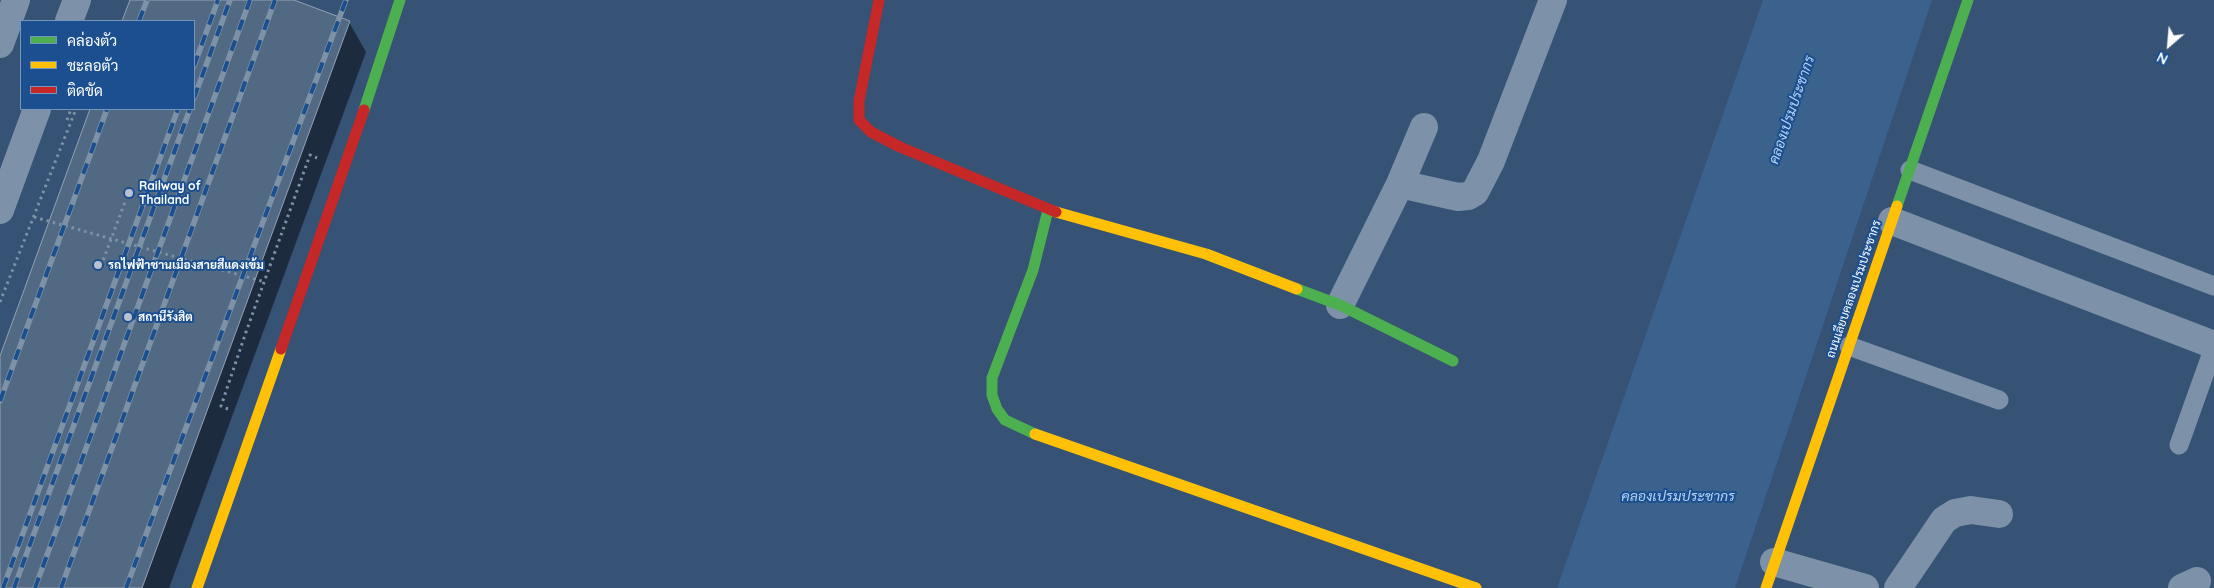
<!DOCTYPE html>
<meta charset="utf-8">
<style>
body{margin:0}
#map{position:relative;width:2214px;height:588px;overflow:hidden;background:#365274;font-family:Quicksand,Sarabun,sans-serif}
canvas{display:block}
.legend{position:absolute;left:20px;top:20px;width:175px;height:90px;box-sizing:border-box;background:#1b4f8f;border:1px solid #7695bc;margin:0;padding:6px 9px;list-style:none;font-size:15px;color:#fff}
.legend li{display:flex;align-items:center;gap:10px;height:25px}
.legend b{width:25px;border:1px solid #7695bc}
.north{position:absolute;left:2144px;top:20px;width:50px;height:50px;-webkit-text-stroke:4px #1b4f8f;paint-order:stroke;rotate:207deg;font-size:14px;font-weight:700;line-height:20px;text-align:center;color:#fff}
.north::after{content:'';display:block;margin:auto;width:18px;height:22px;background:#fff;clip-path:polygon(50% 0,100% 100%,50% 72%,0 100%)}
</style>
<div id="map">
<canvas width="2214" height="588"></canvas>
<ul class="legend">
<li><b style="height:6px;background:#4caf50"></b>คล่องตัว</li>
<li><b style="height:6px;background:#ffc107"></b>ชะลอตัว</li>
<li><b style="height:6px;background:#c62828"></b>ติดขัด</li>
</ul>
<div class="north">N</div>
</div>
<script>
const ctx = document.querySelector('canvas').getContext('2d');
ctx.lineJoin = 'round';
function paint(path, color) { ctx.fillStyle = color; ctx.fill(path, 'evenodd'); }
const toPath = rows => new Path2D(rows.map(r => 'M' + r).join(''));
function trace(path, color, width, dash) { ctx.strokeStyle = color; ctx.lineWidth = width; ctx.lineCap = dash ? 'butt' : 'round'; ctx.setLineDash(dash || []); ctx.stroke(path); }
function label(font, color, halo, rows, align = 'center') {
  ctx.font = font + ' Quicksand,Sarabun,sans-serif'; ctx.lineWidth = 4; ctx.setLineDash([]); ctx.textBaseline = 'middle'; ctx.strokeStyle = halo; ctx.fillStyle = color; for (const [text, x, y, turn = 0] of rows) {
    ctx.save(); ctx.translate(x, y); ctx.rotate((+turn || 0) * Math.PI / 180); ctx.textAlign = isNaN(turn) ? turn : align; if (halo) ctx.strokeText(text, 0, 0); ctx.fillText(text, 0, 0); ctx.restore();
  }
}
paint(toPath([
 [1763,0,1932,0,1735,588,1557,588]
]), '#3b618d');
paint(toPath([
 [131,0,291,0,349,22,366,52,169,588,0,588,0,359,92,109,194,109,194,21,124,21]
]), '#0007');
const building = toPath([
 [130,0,294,0,350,21,142,588,0,588,0,356,90,109,194,109,194,21,122,21,130,0]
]);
paint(building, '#526984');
trace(building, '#92a2b6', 1);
trace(toPath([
 [67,120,71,109],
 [34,217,265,282],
 [101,266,125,202],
 [0,302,76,109],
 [228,409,221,406,246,332,310,155,317,158]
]), '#7d92a8', 3, [2.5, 4]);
trace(toPath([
 [1910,170,2214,286],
 [1849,346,1999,400],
 [2179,445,2214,347]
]), '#7d92a8', 19);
trace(toPath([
 [69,21,77,0],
 [0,44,16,0],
 [1400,184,1458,197,1468,196,1475,192,1491,161,1553,0],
 [0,210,37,109],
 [1892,221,2214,345],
 [1340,305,1400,184,1424,127],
 [1774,562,1865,588],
 [1898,588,1944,520,1955,513,1971,510,1999,514],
 [2182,588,2197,581]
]), '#7d92a8', 28);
trace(toPath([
 [364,110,400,0],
 [1897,206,1968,0],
 [1297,289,1340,305,1453,361],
 [1035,434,1005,420,997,409,992,395,992,378,1033,270,1048,210]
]), '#4caf50', 11);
trace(toPath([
 [1056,212,1206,254,1297,289],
 [1035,434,1476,588],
 [197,588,281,349],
 [1766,588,1897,206]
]), '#ffc107', 11);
trace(toPath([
 [879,0,859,101,859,120,871,132,900,147,1056,212],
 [281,349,364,110]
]), '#c62828', 11);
const rail = toPath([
 [139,21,147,0],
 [194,66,218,0],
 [194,98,230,0],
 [0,401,107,109],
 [3,588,178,109],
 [14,588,190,109],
 [35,588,250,0],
 [61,588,275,0],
 [126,588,346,0]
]);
trace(rail, '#7e92a7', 5.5);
trace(rail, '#1b4f8f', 4, [11]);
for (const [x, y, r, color] of [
 [129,193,5,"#b9c2ce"],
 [98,265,5,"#b9c2ce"],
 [128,317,5,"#b9c2ce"]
]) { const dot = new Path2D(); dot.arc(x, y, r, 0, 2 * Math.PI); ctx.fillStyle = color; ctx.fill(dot); trace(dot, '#1b4f8f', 2); }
label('bold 12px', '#fff', '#1b4f8f', [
 ["Railway of",139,186],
 ["Thailand",139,200],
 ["รถไฟฟ้าชานเมืองสายสีแดงเข้ม",108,265],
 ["สถานีรังสิต",138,317]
], 'left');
label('12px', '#fff', '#1b4f8f', [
 ["ถนนเลียบคลองเปรมประชากร",1854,289,-71]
]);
label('italic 14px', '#b5d3f5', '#1b4f8f', [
 ["คลองเปรมประชากร",1792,110,-71],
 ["คลองเปรมประชากร",1678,497]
]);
</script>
